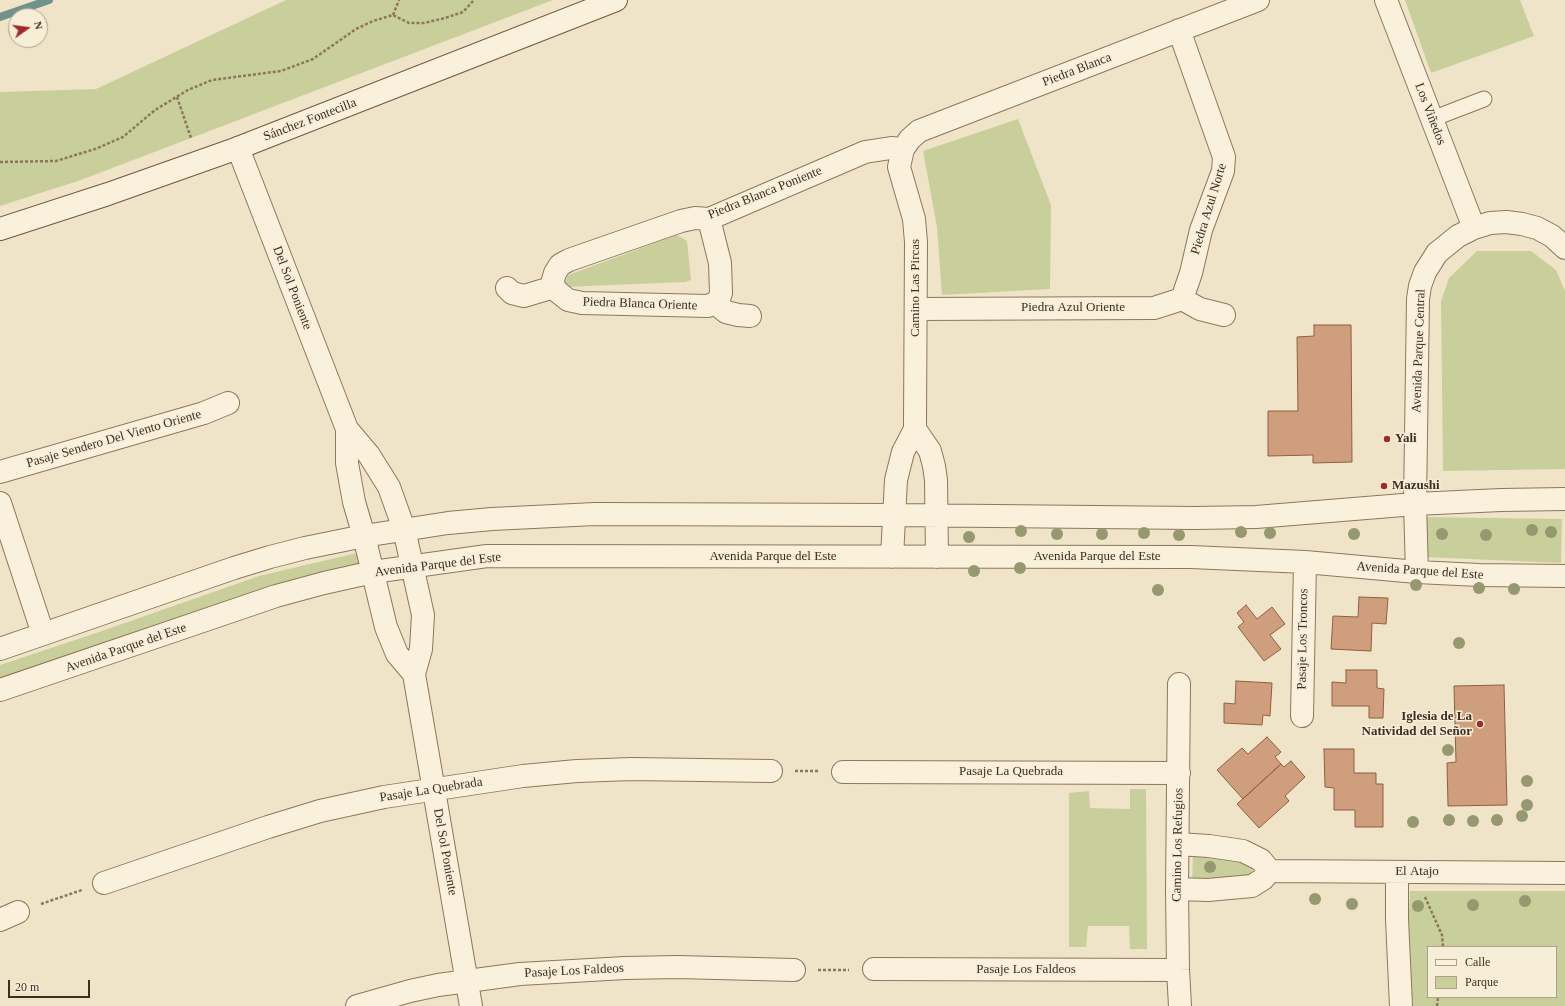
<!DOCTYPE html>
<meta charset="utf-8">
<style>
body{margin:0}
#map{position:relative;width:1565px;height:1006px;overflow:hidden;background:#f0e4c8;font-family:"Times New Roman",serif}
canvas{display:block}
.legend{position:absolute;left:1427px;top:946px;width:130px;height:52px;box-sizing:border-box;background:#f7eed8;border:1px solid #ada18e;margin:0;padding:5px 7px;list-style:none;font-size:12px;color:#3d2e20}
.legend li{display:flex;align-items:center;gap:8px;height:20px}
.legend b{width:20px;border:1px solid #ada18e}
.north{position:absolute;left:8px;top:8px;width:40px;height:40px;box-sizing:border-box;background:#f7eed8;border:1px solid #ada18e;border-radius:50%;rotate:76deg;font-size:11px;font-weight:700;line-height:16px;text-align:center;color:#3d2e20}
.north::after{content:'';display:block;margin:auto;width:14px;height:18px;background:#9e2a2b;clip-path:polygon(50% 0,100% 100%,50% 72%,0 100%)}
.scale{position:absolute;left:8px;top:980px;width:82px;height:18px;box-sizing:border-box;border:2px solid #3d2e20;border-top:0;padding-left:5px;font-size:12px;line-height:14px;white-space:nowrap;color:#3d2e20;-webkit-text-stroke:3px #f7eed8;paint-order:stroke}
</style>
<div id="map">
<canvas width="1565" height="1006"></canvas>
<ul class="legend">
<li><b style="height:5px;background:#faf1dc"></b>Calle</li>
<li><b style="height:11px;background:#c9cf9b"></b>Parque</li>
</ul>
<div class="north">N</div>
<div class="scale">20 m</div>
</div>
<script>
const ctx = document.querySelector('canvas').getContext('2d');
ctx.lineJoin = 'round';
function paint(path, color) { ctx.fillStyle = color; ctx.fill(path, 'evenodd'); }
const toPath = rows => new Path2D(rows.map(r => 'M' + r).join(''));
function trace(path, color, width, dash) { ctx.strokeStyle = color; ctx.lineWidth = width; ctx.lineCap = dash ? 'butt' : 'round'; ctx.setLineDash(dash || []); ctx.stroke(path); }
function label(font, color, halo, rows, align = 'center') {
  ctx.font = font + ' "Times New Roman",serif'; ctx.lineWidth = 3; ctx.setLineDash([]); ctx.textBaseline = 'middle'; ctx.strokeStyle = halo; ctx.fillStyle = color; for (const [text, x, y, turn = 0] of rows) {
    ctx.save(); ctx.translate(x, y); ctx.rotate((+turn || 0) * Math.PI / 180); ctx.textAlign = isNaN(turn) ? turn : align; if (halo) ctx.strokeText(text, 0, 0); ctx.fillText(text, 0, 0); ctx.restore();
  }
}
paint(toPath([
 [286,0,553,0,81,180,0,206,0,92,96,89],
 [1405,0,1520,0,1534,36,1431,73],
 [1018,119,1051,205,1050,289,942,295,937,227,923,151],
 [677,235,687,241,691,280,685,282,563,287,568,275],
 [1477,251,1531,251,1556,270,1565,291,1565,469,1443,471,1441,301,1449,278],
 [1424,517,1562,519,1561,563,1424,557],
 [361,552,368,562,263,591,0,678,0,665,102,631,259,576],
 [1130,789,1146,789,1147,949,1130,949,1129,926,1088,926,1086,947,1069,947,1069,793,1089,791,1090,808,1130,809],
 [1193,852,1241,858,1252,866,1253,874,1243,880,1192,885],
 [1410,891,1565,891,1565,1006,1412,1006,1407,947],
 [1428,947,1556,947,1556,997,1428,997]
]), '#c9cf9b');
trace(toPath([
 [0,17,49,0]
]), '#6f938a', 8);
const building = toPath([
 [1314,325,1351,325,1352,462,1313,463,1313,455,1268,456,1268,411,1298,411,1297,337,1314,336,1314,325],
 [1359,597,1388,598,1386,624,1372,623,1371,651,1331,649,1333,616,1358,617,1359,597],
 [1246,605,1257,619,1272,607,1285,624,1270,635,1281,649,1264,661,1238,627,1244,622,1237,613,1246,605],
 [1346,670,1377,670,1377,688,1384,689,1383,718,1369,718,1369,706,1332,706,1332,682,1346,683,1346,670],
 [1236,681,1272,683,1270,716,1263,715,1262,725,1224,723,1224,703,1235,704,1236,681],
 [1504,685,1507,805,1448,806,1447,763,1456,762,1454,686,1504,685],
 [1267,737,1281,752,1275,757,1281,764,1243,799,1217,770,1242,748,1248,754,1267,737],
 [1324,749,1354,749,1354,773,1376,773,1376,784,1383,784,1383,827,1355,827,1355,810,1334,810,1334,788,1325,787,1324,749],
 [1291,761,1305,777,1285,796,1289,801,1259,828,1237,804,1281,764,1284,767,1291,761]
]);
paint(building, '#cf9f7d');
trace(building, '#8d5f41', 1);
const lane = toPath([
 [1432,119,1484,99]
]);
const street = toPath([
 [1386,0,1474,228],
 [1179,30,1224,157,1223,171,1201,230,1191,273,1182,299],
 [238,148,347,429,369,455,389,487,404,529,423,615,421,649,414,674,471,1006],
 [709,219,720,263,721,293,719,299,715,303,708,306,582,303,568,300,558,292,554,287,553,280,555,273,560,265,569,260,681,221,695,218,709,219,865,152,891,148,903,149],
 [507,288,512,293,524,296,554,287],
 [1182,299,1200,309,1224,315],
 [715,303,726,312,738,315,750,316],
 [916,309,1154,308,1182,299],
 [347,429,347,463,354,502,364,536,386,627,397,654,414,674],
 [915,429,930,451,934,466,936,480,937,557],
 [0,472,204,413,228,403],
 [0,503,43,634],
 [892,557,896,480,903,452,915,429,915,421,916,242,914,219,899,167,903,149,910,139,919,131,1258,0],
 [1417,572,1415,504,1418,299,1420,286,1425,272,1437,253,1458,236,1474,228,1490,223,1506,222,1522,224,1537,228,1552,236,1565,248],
 [0,649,234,568,270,557,305,548,364,536,448,523,492,519,595,514,894,515,1194,518,1256,517,1415,504,1501,500,1565,499],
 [1179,684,1177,889,1178,970,1180,1006],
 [0,690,276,596,324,583,373,572,487,556,1191,557,1305,562,1417,572,1479,575,1565,576],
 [1302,716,1305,562],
 [843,772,1179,773],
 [1178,844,1209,846,1243,851,1261,860,1270,871],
 [1270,871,1565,873],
 [1397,872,1397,919,1401,1006],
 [104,883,268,827,320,811,384,797,523,776,577,771,632,769,771,771],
 [1177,889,1208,890,1252,886,1263,879,1270,871],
 [0,920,18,912],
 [874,969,1178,970],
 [357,1006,410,991,438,985,520,974,625,968,678,967,794,970]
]);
const secondary = toPath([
 [0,229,108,194,238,148,616,0]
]);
trace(lane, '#8d765c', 17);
trace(street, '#8d765c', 24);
trace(secondary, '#6f573f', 24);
trace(toPath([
 [393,15,399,0],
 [177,97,191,138],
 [0,162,56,161,95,149,123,137,155,110,188,90,212,80,281,71,313,59,356,29,373,21,393,15,409,23,424,23,445,18,463,12,474,0],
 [795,771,818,771],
 [1425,897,1442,935,1443,947],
 [41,904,82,890],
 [818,970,849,970],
 [1437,1006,1438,997]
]), '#8d765c', 2.5, [3, 2]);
trace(lane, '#faf1dc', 15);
trace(street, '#faf1dc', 22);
trace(secondary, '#faf1dc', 22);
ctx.fillStyle = '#96986f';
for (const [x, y] of [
 [1532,530],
 [1021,531],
 [1241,532],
 [1551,532],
 [1144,533],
 [1270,533],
 [1057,534],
 [1102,534],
 [1354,534],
 [1442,534],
 [1179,535],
 [1486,535],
 [969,537],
 [1020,568],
 [974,571],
 [1416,585],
 [1479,588],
 [1514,589],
 [1158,590],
 [1459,643],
 [1448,750],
 [1527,781],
 [1527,805],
 [1522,816],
 [1449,820],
 [1497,820],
 [1473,821],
 [1413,822],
 [1210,867],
 [1315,899],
 [1525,901],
 [1352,904],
 [1473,905],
 [1418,906]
]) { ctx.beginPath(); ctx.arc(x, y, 6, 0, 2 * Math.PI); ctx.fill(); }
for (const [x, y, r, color] of [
 [1387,439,4,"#9e2a2b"],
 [1384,486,4,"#9e2a2b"],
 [1480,724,4,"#9e2a2b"]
]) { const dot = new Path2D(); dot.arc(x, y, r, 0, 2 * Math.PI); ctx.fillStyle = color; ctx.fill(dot); trace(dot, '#f7eed8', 1.5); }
label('13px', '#3d2e20', '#f7eed8', [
 ["Piedra Blanca",1077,70,-21],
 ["Los Viñedos",1430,114,69],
 ["Sánchez Fontecilla",310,120,-21],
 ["Piedra Blanca Poniente",765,193,-22],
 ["Piedra Azul Norte",1209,209,-73],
 ["Del Sol Poniente",292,288,69],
 ["Camino Las Pircas",916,288,-90],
 ["Piedra Blanca Oriente",640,304,2],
 ["Piedra Azul Oriente",1073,308],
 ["Avenida Parque Central",1419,351,-88],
 ["Pasaje Sendero Del Viento Oriente",114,439,-16],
 ["Avenida Parque del Este",773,557],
 ["Avenida Parque del Este",1097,557],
 ["Avenida Parque del Este",438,565,-7],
 ["Avenida Parque del Este",1420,571,4],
 ["Pasaje Los Troncos",1303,639,-89],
 ["Avenida Parque del Este",126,648,-19],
 ["Pasaje La Quebrada",1011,772],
 ["Pasaje La Quebrada",431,790,-9],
 ["Camino Los Refugios",1178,845,-89],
 ["Del Sol Poniente",445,852,80],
 ["El Atajo",1417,872],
 ["Pasaje Los Faldeos",1026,970],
 ["Pasaje Los Faldeos",574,971,-3]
]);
label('bold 13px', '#3d2e20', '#f7eed8', [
 ["Yali",1395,439],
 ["Mazushi",1392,486],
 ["Iglesia de La",1472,717,"right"],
 ["Natividad del Señor",1472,732,"right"]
], 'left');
</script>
